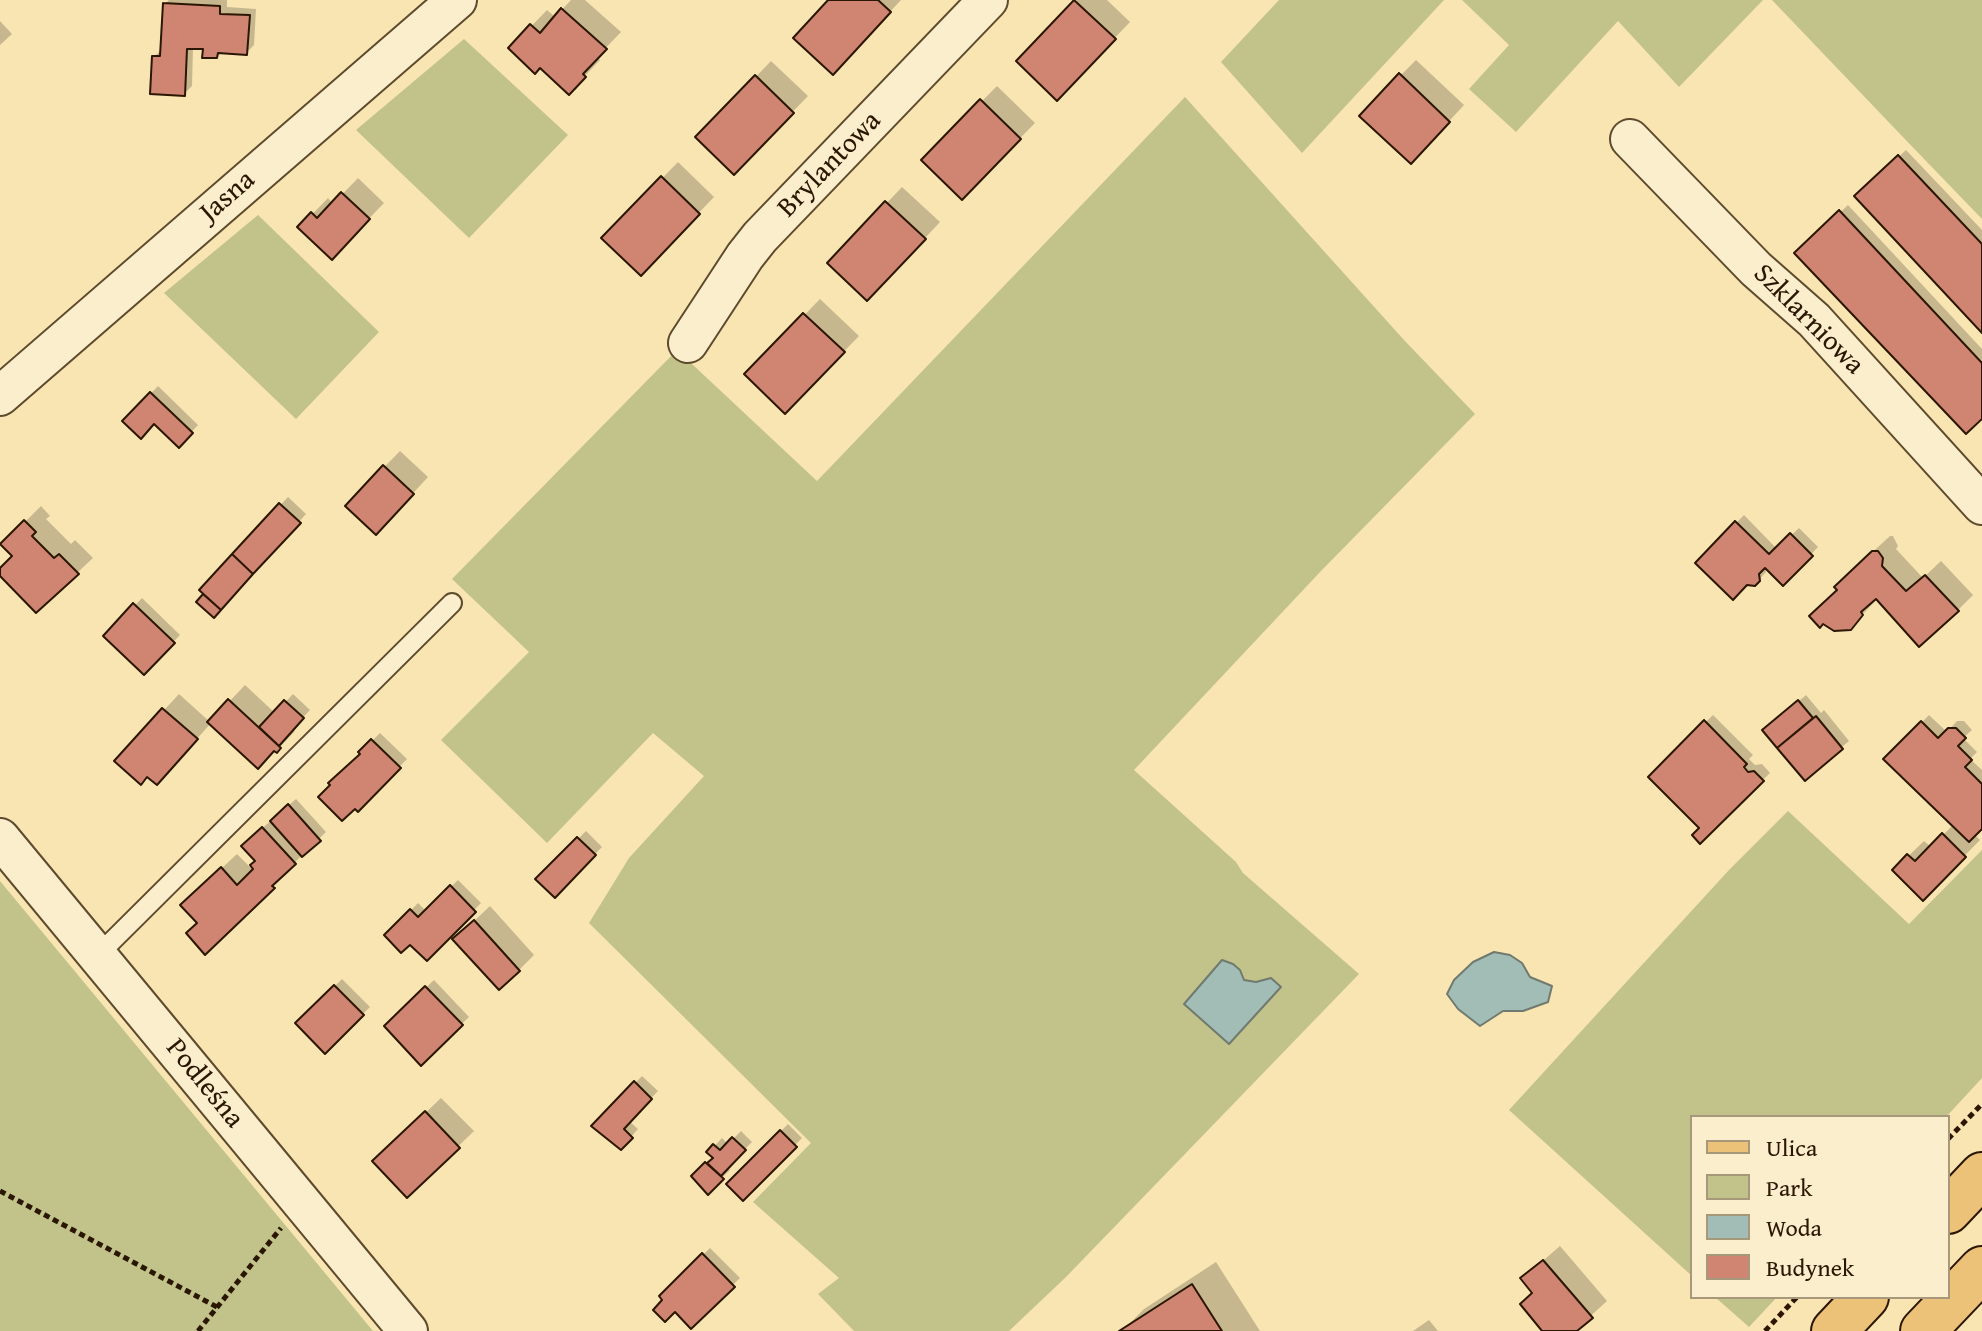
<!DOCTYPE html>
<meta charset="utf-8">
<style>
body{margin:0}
#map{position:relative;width:1982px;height:1331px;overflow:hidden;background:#f9e5b2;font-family:"Gentium Book Plus",serif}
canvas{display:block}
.legend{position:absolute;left:1690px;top:1115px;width:260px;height:184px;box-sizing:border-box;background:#fbeecd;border:2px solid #a7987b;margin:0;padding:10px 14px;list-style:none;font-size:24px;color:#2a1601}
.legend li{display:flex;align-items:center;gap:16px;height:40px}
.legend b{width:40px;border:2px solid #a7987b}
</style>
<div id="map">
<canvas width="1982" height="1331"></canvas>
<ul class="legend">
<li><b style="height:10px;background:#ecc279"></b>Ulica</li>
<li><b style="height:22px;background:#c1c38a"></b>Park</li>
<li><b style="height:22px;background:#a1bdb6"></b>Woda</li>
<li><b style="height:22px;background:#cf8571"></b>Budynek</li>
</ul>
</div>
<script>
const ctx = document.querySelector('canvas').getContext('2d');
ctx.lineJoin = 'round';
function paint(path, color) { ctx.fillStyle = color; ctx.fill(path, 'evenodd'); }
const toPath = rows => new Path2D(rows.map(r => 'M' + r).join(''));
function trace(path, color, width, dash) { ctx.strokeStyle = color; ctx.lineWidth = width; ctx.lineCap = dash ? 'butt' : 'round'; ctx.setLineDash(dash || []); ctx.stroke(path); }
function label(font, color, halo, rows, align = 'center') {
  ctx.font = font + ' "Gentium Book Plus",serif'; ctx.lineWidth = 8; ctx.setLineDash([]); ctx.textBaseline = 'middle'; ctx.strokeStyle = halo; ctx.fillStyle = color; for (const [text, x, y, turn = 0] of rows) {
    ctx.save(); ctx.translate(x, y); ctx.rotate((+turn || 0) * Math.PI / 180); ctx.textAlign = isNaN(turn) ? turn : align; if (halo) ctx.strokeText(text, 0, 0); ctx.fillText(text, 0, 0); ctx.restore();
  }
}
paint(toPath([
 [1279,0,1444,0,1302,153,1221,62],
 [1462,0,1763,0,1679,87,1618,21,1516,132,1469,89,1509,45],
 [1772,0,1982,0,1982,219,1901,135],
 [464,39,568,135,469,238,356,130],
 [1185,97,1404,340,1475,414,1321,571,1134,770,1236,862,1243,873,1359,974,1066,1277,1009,1331,854,1331,818,1294,839,1278,753,1202,811,1143,589,923,629,858,704,776,653,733,547,843,441,740,529,652,452,579,677,350,817,481],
 [258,215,379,332,296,419,164,293],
 [1788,811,1909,924,1982,850,1982,1078,1946,1117,1692,1117,1692,1276,1509,1110,1729,870],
 [0,881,373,1331,0,1331],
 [1715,1297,1777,1297,1749,1327]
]), '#c1c38a');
const water = toPath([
 [1494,952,1510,955,1522,963,1530,977,1552,986,1548,1002,1523,1011,1503,1011,1480,1026,1458,1009,1447,994,1454,980,1473,962,1494,952],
 [1222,960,1233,964,1240,970,1244,980,1256,982,1271,978,1281,987,1229,1044,1184,1004,1222,960]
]);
paint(water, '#a1bdb6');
trace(water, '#717a6e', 2);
paint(toPath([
 [169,0,227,0,227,7,256,9,254,45,247,52,222,51,217,56,205,48,193,47,192,86,184,94,154,57,161,50,165,4],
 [571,0,585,0,621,32,597,57,600,60,569,93,540,66,510,48,547,10,555,17],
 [831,0,901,0,848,57],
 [1077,0,1107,0,1130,22,1057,98,1019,61],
 [0,21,12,34,0,45],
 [1416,60,1464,105,1426,146,1401,75],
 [771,61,808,96,734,172,698,137],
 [997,86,1035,123,962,197,924,160],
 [1906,150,1982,230,1982,330,1857,196],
 [678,162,714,197,641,273,604,238],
 [358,178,384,203,332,257,300,227,328,198,333,204],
 [902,187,940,222,883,283,830,263],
 [1848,205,1982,349,1982,416,1797,253],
 [820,299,859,336,785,412,747,374],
 [158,386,198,425,179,445,154,422,125,421],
 [400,451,428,477,391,517,347,505],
 [288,497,306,514,214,615,199,602,206,594,202,590],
 [41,506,50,516,46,519,71,544,75,540,93,558,77,573,0,573,15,556,3,544],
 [1744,515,1777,549,1799,528,1818,547,1783,583,1766,566,1766,572,1755,584,1698,563],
 [1890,536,1893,536,1898,546,1896,549,1923,578,1941,561,1973,595,1958,610,1878,598,1850,628,1839,590,1852,571],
 [142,598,180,635,144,673,106,636],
 [245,685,275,713,293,694,310,710,292,729,295,731,277,750,211,723,172,767,148,774,117,761,179,694,210,722],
 [1806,695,1821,713,1824,710,1849,741,1805,778,1765,730],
 [1713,715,1753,755,1749,759,1755,765,1762,764,1770,773,1700,841,1702,828,1650,776],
 [1929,715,1947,732,1957,721,1964,721,1972,730,1963,738,1977,752,1970,759,1982,770,1982,826,1974,834,1980,840,1923,898,1894,870,1924,841,1931,847,1953,825,1886,759],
 [380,733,407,759,358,809,361,752],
 [296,799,326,832,287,870,289,872,273,887,199,923,198,890,237,854,250,867,257,860,259,831],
 [586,831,602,847,555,895,538,879],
 [458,880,481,903,427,958,410,942,387,935,418,903,426,911],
 [490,906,534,955,519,970,471,924],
 [342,979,370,1007,325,1051,298,1023],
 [434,980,469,1017,421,1063,386,1026],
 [642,1076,658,1091,629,1121,638,1129,621,1148,594,1126],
 [441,1098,474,1131,408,1195,375,1161],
 [788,1124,802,1138,743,1198,729,1184],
 [741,1131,752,1142,727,1167,730,1170,708,1192,694,1176,714,1156,709,1152,722,1138,728,1144],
 [1560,1246,1607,1301,1574,1331,1544,1331,1534,1293,1523,1278],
 [710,1248,740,1278,691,1326,661,1296],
 [1216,1262,1260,1331,1122,1331,1144,1309],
 [1429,1320,1438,1331,1413,1331]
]), '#0003');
const building = toPath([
 [828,0,878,0,891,12,833,75,793,38,828,0],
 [1074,0,1116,39,1057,101,1016,61,1074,0],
 [163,3,220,6,220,14,250,15,247,55,218,53,217,58,202,58,203,49,187,49,185,96,150,94,152,56,160,56,163,3],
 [561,8,607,49,583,74,586,77,569,95,540,68,535,74,508,48,530,24,540,33,561,8],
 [1399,73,1450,122,1411,164,1359,116,1399,73],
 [755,75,794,113,734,175,695,137,755,75],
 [980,99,1021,139,962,200,921,160,980,99],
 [1898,155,1982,244,1982,333,1854,196,1898,155],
 [661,176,700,214,641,276,601,238,661,176],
 [341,192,370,219,332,260,297,227,311,212,317,218,341,192],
 [885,201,926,239,867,301,827,263,885,201],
 [1839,210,1982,363,1982,419,1966,434,1794,253,1839,210],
 [803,313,845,352,785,414,744,374,803,313],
 [150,392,193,433,179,448,154,424,141,439,122,421,150,392],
 [383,465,414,494,376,535,345,506,383,465],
 [279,503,301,523,253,574,232,554,279,503],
 [24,520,36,532,32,536,54,558,59,554,79,574,36,613,0,576,0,568,12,556,0,544,24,520],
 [1735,521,1769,554,1790,533,1813,556,1783,586,1765,568,1759,574,1760,581,1755,586,1747,585,1733,600,1695,563,1735,521],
 [1872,551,1878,551,1883,558,1882,566,1906,591,1925,575,1959,611,1919,647,1876,599,1861,612,1863,615,1851,630,1834,631,1823,624,1820,628,1809,616,1837,590,1834,587,1872,551],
 [232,554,253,574,221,610,199,590,232,554],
 [203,594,221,610,214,618,196,602,203,594],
 [133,603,175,643,144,675,103,636,133,603],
 [228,699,281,748,277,753,274,751,258,769,207,722,228,699],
 [284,700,304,718,279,746,259,727,284,700],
 [1798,700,1813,718,1777,748,1762,730,1798,700],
 [162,708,198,739,157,785,147,777,141,785,114,761,162,708],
 [1816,716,1843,749,1805,781,1777,748,1816,716],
 [1704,720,1747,764,1744,767,1748,772,1754,771,1764,781,1700,844,1692,835,1699,828,1648,777,1704,720],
 [1921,721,1938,738,1948,728,1956,728,1966,738,1958,746,1972,760,1965,767,1982,784,1982,829,1969,842,1883,759,1921,721],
 [371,739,401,768,358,812,355,809,342,821,318,797,330,785,328,783,360,754,358,752,371,739],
 [288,804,321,841,302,857,270,821,288,804],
 [262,827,296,864,272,886,275,888,205,955,186,933,197,923,180,905,221,867,237,885,253,869,250,865,255,861,241,846,262,827],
 [1942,833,1966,857,1923,901,1892,870,1907,854,1915,861,1942,833],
 [577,837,596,855,555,898,535,879,577,837],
 [450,885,476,912,427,961,410,945,401,953,384,935,410,909,418,917,450,885],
 [474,920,520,971,499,990,452,939,474,920],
 [334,985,364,1015,325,1054,295,1023,334,985],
 [425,986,463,1025,421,1066,384,1026,425,986],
 [634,1081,652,1099,624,1129,633,1138,621,1150,591,1126,634,1081],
 [425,1111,460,1148,407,1198,372,1161,425,1111],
 [780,1130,797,1147,743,1201,726,1184,780,1130],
 [732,1137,746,1150,721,1176,707,1163,713,1158,706,1152,713,1144,720,1150,732,1137],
 [705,1162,724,1179,708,1195,691,1176,705,1162],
 [702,1253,735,1287,691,1329,675,1312,665,1322,653,1310,662,1300,659,1296,702,1253],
 [1543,1260,1593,1318,1577,1331,1542,1331,1520,1304,1532,1293,1520,1278,1543,1260],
 [1192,1284,1222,1331,1119,1331,1192,1284]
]);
paint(building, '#cf8571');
trace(building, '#2a1601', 2);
const service = toPath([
 [98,955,452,603]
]);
const minor = toPath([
 [1630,139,1756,269,1814,320,1982,505],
 [688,343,745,256,760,237,988,0],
 [0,396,457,0],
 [0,838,408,1331]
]);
const primary = toPath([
 [1948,1211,1982,1175],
 [1834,1331,1866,1297],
 [1923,1331,1982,1269]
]);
trace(service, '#5e4a2d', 22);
trace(minor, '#5e4a2d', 42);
trace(primary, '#2a1601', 48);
trace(toPath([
 [1948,1139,1982,1104],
 [0,1191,217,1307],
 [198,1331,281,1228],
 [1765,1331,1797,1297]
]), '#2a1601', 5, [6, 4]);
trace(service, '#fbeecd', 18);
trace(minor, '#fbeecd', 38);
trace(primary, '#ecc279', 44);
label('28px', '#2a1601', '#fbeecd', [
 ["Brylantowa",830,165,-46],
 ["Jasna",228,197,-41],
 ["Szklarniowa",1808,320,45],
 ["Podleśna",204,1084,51]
]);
</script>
